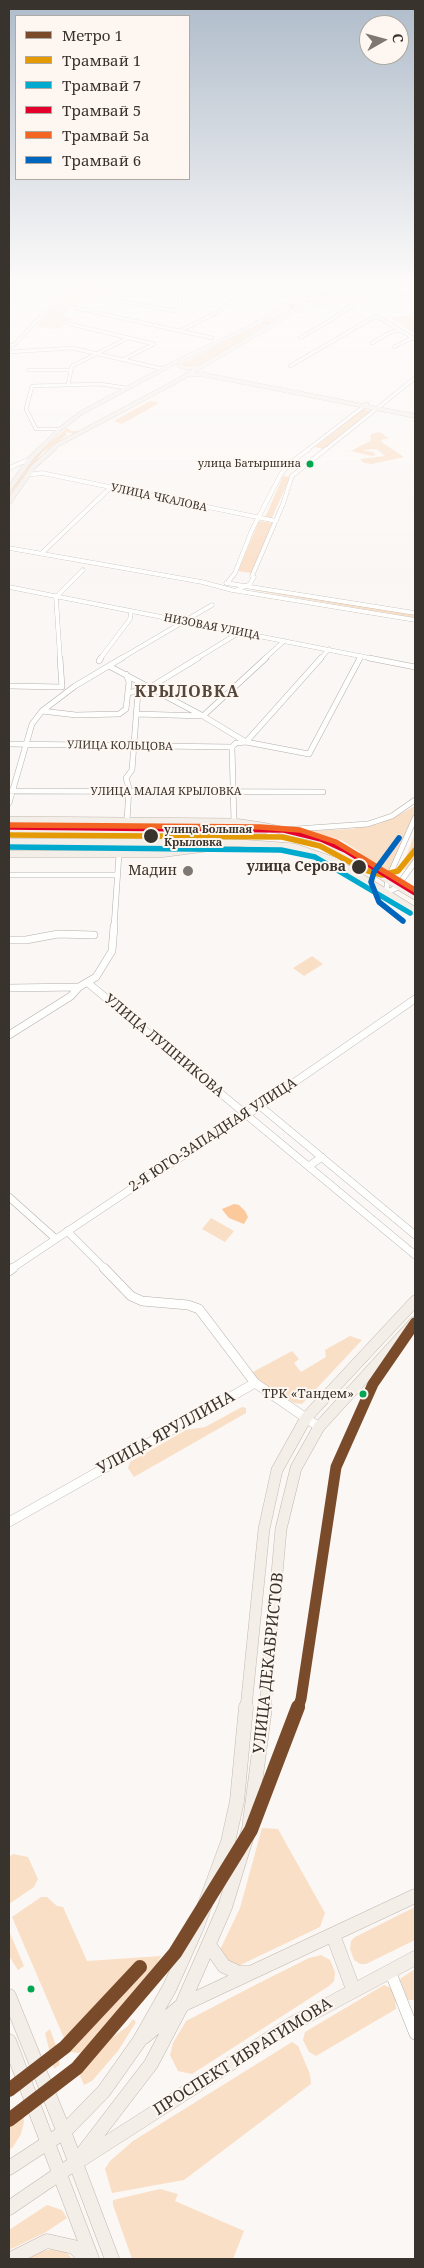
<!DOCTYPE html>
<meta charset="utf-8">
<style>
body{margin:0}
#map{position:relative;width:424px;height:2268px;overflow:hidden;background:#fbf7f4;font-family:"Noto Serif",serif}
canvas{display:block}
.frame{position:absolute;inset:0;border:10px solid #39332d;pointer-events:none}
.legend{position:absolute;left:15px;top:15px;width:175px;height:165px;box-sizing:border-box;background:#fef7f1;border:1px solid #afa9a3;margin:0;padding:6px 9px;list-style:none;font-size:15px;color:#39332d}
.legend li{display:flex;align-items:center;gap:10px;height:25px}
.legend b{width:25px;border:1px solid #afa9a3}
.north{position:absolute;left:359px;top:15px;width:50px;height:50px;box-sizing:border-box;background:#fef7f1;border:1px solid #afa9a3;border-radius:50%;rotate:83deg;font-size:14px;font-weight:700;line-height:20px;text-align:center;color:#39332d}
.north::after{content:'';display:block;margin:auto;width:18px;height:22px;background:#7d7873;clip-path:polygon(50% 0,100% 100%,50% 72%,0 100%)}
</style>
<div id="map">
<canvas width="424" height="2268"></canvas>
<div class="frame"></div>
<ul class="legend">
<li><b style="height:6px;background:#7a4b2a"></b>Метро 1</li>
<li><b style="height:6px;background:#e49a04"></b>Трамвай 1</li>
<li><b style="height:6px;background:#00a9ce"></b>Трамвай 7</li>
<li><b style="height:6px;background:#e4002b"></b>Трамвай 5</li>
<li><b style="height:6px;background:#f26522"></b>Трамвай 5а</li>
<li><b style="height:6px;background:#0065bd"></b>Трамвай 6</li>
</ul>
<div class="north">С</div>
</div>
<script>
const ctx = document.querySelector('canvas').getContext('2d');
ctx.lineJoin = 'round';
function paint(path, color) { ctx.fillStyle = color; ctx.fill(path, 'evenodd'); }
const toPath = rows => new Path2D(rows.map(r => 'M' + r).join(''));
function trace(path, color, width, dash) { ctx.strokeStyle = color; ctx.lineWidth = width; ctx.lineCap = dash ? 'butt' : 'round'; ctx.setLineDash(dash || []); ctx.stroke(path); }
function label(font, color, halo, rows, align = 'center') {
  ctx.font = font + ' "Noto Serif",serif'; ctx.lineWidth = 4; ctx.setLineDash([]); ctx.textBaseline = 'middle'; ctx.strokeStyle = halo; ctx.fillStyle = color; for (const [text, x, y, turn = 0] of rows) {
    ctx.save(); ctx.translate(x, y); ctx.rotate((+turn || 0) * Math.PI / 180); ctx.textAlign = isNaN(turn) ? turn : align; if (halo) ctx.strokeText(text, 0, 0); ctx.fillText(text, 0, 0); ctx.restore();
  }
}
paint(toPath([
 [73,286,110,286,67,311,62,316,72,318,63,327,54,329,35,326],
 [305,291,303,299,298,306,222,352,195,367,186,368,181,364,291,308,288,306,282,309,300,297],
 [415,315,415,334,390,317,413,315],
 [150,401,159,403,122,424,114,421],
 [363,409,371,411,323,449,315,447],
 [67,428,72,431,81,431,73,435,72,433,65,432,67,435,42,453,9,496,9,493,38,453],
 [379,432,389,438,381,440,383,443,404,457,372,464,364,463,360,459,385,456,377,449,362,450,373,452,376,455,372,456,351,451,370,441,371,434],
 [283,476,290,477,272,518,265,518],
 [259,521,273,523,251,573,238,571],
 [251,589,415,614,415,618,253,590],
 [415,806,415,812,390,871,383,871,371,864,359,854,360,852,341,840,304,831,350,829,378,824,391,819],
 [415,833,415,859,407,869,401,870],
 [312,956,323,964,304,976,293,968],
 [211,1218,234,1231,225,1242,202,1229],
 [350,1336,362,1340,302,1404,294,1403,265,1385,251,1373,292,1351,299,1359,294,1363,301,1372,326,1357,325,1350],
 [242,1407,246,1408,246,1413,134,1477,128,1468,130,1462,186,1430,205,1427],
 [262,1828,278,1829,325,1913,320,1927,234,1968,219,1952,240,1908],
 [13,1854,28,1857,38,1879,34,1887,9,1904,9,1857],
 [41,1897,47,1897,57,1906,63,1907,87,1961,161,1956,136,2009,124,2022,80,2053,70,2052,12,1917],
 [415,1907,415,1940,366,1964,360,1964,354,1960,350,1949,351,1941,355,1937],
 [9,1931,24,1966,18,1970,9,1956],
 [321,1955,330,1960,335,1972,334,1981,329,1986,192,2074,178,2071,170,2055,173,2043,186,2021,261,1982,309,1958],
 [415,1969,415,2000,408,2000,400,1979],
 [384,1985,391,1988,395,1998,396,2009,316,2056,309,2052,303,2040,305,2032],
 [133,2019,136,2022,118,2051,92,2081,84,2085,78,2071,81,2060,128,2026],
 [50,2029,60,2057,59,2065,54,2069,45,2033],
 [292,2042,298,2046,310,2074,311,2084,184,2180,112,2193,105,2169,110,2161,133,2141],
 [22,2105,24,2122,21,2134,13,2147,9,2150,9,2116],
 [160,2189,178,2194,175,2201,244,2231,233,2259,132,2259,113,2205,113,2200],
 [47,2205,62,2210,67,2218,46,2232,9,2250,9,2230],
 [58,2248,67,2252,72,2259,25,2259,39,2252]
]), '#fadfc7');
paint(toPath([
 [234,1204,239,1205,245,1211,248,1217,244,1224,229,1218,224,1212,222,1209]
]), '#fbc99c');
trace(toPath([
 [290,307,310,301],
 [255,322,265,322,273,326]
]), '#d4d0cc', 4, [4, 2]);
const minorFar5 = toPath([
 [130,286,179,295],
 [95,297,176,311,181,307,179,295,183,292,185,286],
 [76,308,212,338],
 [70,324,154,344],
 [180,331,218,312,242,294,250,293,249,286],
 [300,338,334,318,354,304,357,299],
 [372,343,389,333,400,330],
 [9,347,16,343,69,286],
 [394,347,412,338],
 [9,352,72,348,163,369],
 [122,360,154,344],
 [290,366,376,316,415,339],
 [29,370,71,370],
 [68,385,72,366,128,338],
 [60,429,36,429,26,409,32,386,100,384,126,388],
 [307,450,367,404],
 [325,450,415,378]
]);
const minorFar4 = toPath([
 [9,468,30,459],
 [27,475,42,473,276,521],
 [9,548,202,582,232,590,415,620],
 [42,553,111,487],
 [228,582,235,573,252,530,281,474,290,463,309,449],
 [226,583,415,613],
 [9,587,375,659],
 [237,590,250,584,254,577,252,576,283,504,292,476,326,449],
 [60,659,56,597,83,570],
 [100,659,130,619,131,612],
 [120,659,212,605],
 [196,659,240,632],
 [264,659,284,641],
 [320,659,329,649],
 [359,659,361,656]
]);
const minorFar3 = toPath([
 [369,658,415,667],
 [99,661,101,658],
 [109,666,203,716,246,742,309,754,360,658],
 [9,686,62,687,60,658],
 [128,693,149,688,198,658],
 [42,711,76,715,119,714,126,709,129,682,126,674],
 [137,714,203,716,266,658],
 [9,744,232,747],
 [232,747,236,743,246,742,321,658],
 [232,747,234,822],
 [9,791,323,792],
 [9,803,32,724,42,711,75,686,122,658],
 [415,818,388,879,386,893,396,888,415,862],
 [127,821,129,788,126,778,132,770,138,692],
 [282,830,368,824,392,816,415,800],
 [9,875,117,875],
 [114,927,119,854]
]);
const minorFar2 = toPath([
 [9,940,26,940,58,934,94,935],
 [88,983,415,1255],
 [9,988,79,987,96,977,112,951,114,926],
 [9,1035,71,996,79,987],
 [260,1106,415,1235],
 [309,1166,322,1157],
 [9,1197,56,1239],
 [67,1231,105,1269],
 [11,1269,128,1191,247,1115,415,999]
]);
const minorFar1 = toPath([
 [104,1268,131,1296,142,1301,188,1305,199,1309,255,1383,319,1427],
 [9,1271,13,1268],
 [9,1522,255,1383]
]);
const minor = toPath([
 [390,1971,415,2034]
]);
const majorFar4 = toPath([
 [310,286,318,293,339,296],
 [299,311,316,304,331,301,415,295],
 [184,358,180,366,186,368,197,367],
 [190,375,201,374,415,416],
 [39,450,60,429,81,413,176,362,256,324,296,298,304,286],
 [52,450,57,445,175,382,277,322,304,303,309,286]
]);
const majorFar3 = toPath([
 [9,489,30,459,40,449],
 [9,502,34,466,53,449]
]);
const majorFar2 = toPath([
 [9,820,234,822,262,826,312,837,329,844,415,896],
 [9,830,264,830],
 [9,842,240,843,294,847,335,861,415,911],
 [9,854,159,854,213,847]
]);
const majorFar1 = toPath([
 [246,1708,264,1529,277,1470,306,1418,415,1301],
 [265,1708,281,1529,296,1468,319,1427,415,1322]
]);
const major = toPath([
 [333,1935,353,1989],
 [209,1945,224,1966,239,1973,249,1973],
 [9,1996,64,2132,112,2259],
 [144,2037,182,2005,415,1896],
 [9,2041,92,2259],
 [82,2159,292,2024,415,1958],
 [9,2168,64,2132,104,2091,140,2040,170,1987,196,1929,228,1842,237,1801,246,1707],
 [9,2208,75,2163,151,2064,182,2005,225,1907,249,1829,265,1707],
 [11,2259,47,2241,74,2247,86,2259]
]);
trace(minorFar5, '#b4afab', 4);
trace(minorFar4, '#b4afab', 4.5);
trace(minorFar3, '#b4afab', 6);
trace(minorFar2, '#b4afab', 8);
trace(minorFar1, '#b4afab', 10);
trace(minor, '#b4afab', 12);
trace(majorFar4, '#c3b9af', 4.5);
trace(majorFar3, '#c3b9af', 5.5);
trace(majorFar2, '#c3b9af', 8);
trace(majorFar1, '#c3b9af', 12);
trace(major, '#c3b9af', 15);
trace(minorFar5, '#fefefd', 3);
trace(minorFar4, '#fefefd', 4);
trace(minorFar3, '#fefefd', 5);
trace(minorFar2, '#fefefd', 7);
trace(minorFar1, '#fefefd', 9);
trace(minor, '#fefefd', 11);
trace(majorFar4, '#f4eee9', 4);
trace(majorFar3, '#f4eee9', 5);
trace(majorFar2, '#f4eee9', 7);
trace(majorFar1, '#f4eee9', 11);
trace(major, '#f4eee9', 14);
const majorBridge = toPath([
 [294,294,290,299,296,303,307,304,332,299]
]);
trace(majorBridge, '#c3b9af', 4.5, []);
trace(majorBridge, '#f4eee9', 4);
trace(toPath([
 [9,835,282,837,320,846,365,870,382,875,398,871,415,850]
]), '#e49a04', 5.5);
trace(toPath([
 [9,847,281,850,315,857,410,913]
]), '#00a9ce', 5.5);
trace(toPath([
 [9,827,284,830,321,839,345,850,415,893]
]), '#e4002b', 5.5);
trace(toPath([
 [9,825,260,827,300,830,336,842,415,890]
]), '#f26522', 5.5);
trace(toPath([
 [399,838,374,872,371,882,379,902,403,921]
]), '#0065bd', 5.5);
trace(toPath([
 [298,1708,301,1699,336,1467,373,1384,415,1323]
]), '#7a4b2a', 11);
trace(toPath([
 [9,2090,65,2047,140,1967],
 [9,2120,77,2068,175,1953,251,1830,298,1707]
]), '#7a4b2a', 14);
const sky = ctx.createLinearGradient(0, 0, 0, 603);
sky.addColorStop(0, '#afbcca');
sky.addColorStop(0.47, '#fdfbfa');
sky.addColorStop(1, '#fdfbfa00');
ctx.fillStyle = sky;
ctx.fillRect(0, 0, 424, 603);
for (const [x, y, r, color] of [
 [310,464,4.5,"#00a651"],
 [151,836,8,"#39332d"],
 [359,867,8,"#39332d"],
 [188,871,6,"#7d7873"],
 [363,1394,4.5,"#00a651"],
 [31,1989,4.5,"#00a651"]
]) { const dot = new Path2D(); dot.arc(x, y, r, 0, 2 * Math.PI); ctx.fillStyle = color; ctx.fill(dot); trace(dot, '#fef7f1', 2); }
label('11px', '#39332d', '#fef7f1', [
 ["улица Батыршина",301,464]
], 'right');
label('11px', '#39332d', '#fef7f1', [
 ["УЛИЦА ЧКАЛОВА",159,498,12],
 ["НИЗОВАЯ УЛИЦА",212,627,11],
 ["УЛИЦА КОЛЬЦОВА",120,746,1],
 ["УЛИЦА МАЛАЯ КРЫЛОВКА",166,792]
]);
label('bold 11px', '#39332d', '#fef7f1', [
 ["улица Большая",164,830],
 ["Крыловка",164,843]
], 'left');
label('13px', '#39332d', '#fef7f1', [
 ["ТРК «Тандем»",354,1394]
], 'right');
label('bold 14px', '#39332d', '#fef7f1', [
 ["улица Серова",346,867]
], 'right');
label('14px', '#39332d', '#fef7f1', [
 ["Мадин",177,871]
], 'right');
label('14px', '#39332d', '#fef7f1', [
 ["УЛИЦА ЛУШНИКОВА",164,1046,40],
 ["2-Я ЮГО-ЗАПАДНАЯ УЛИЦА",213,1135,-33]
]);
ctx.letterSpacing = '1px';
label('bold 16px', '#54463b', '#fef7f1', [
 ["КРЫЛОВКА",187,692]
]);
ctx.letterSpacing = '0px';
label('16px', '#39332d', '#fef7f1', [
 ["УЛИЦА ЯРУЛЛИНА",166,1433,-29],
 ["УЛИЦА ДЕКАБРИСТОВ",269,1663,-84],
 ["ПРОСПЕКТ ИБРАГИМОВА",243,2057,-32]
]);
</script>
